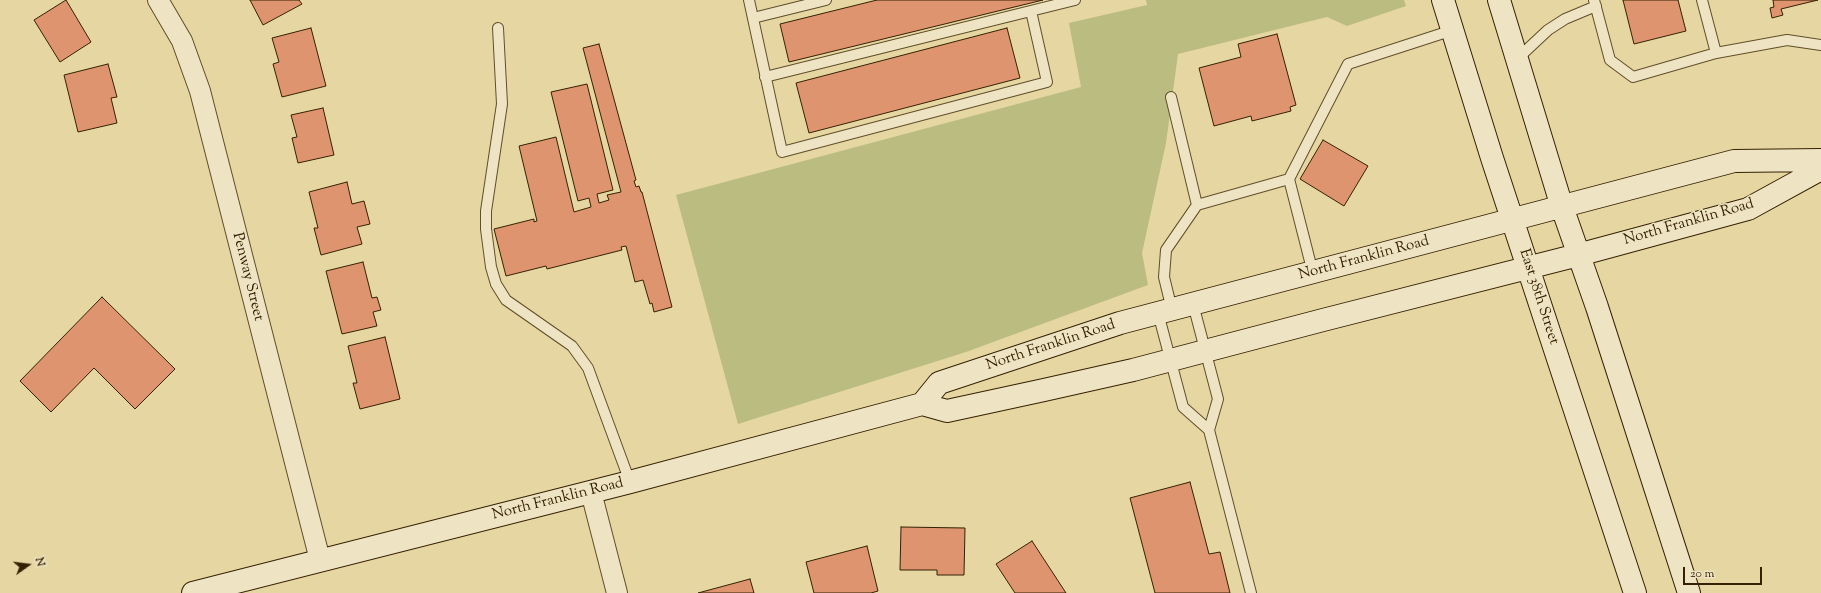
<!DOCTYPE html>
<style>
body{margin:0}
#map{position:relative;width:1821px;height:593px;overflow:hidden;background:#e5d6a2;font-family:"Sorts Mill Goudy",serif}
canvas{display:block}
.north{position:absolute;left:8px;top:545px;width:40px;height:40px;-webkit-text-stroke:3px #eee4c3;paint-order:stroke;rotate:76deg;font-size:11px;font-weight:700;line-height:16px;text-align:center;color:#352102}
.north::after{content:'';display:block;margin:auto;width:14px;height:18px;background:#352102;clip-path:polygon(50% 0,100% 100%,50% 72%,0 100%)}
.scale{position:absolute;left:1683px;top:567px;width:79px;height:18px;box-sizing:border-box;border:2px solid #352102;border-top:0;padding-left:5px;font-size:12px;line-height:14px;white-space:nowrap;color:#352102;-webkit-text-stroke:3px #eee4c3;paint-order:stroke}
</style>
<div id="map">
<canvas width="1821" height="593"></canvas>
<div class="north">N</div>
<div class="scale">20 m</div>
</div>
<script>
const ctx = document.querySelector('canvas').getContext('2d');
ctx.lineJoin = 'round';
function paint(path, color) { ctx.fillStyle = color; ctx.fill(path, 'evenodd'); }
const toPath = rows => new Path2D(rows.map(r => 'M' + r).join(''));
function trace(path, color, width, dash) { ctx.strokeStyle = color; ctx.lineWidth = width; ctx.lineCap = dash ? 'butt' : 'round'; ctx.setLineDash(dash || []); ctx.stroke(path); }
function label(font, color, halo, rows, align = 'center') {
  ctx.font = font + ' "Sorts Mill Goudy",serif'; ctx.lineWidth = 3; ctx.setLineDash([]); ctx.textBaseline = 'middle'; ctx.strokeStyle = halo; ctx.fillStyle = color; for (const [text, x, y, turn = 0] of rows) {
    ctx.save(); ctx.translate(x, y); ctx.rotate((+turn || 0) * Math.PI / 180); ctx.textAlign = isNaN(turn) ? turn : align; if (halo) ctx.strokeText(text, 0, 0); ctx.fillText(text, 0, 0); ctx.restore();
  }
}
paint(toPath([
 [1146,0,1404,0,1406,6,1347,26,1327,17,1178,54,1166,143,1142,253,1148,285,966,352,738,424,676,195,1081,87,1069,23,1147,5]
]), '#bbbc80');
const building = toPath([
 [66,0,91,42,60,62,34,20,66,0],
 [250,0,299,0,302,4,263,25,250,0],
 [877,0,1043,0,789,62,780,24,877,0],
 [1623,0,1678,0,1686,31,1634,44,1623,0],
 [1773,0,1818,0,1781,9,1783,15,1772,18,1770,8,1774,7,1773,0],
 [311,28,326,86,282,97,273,64,279,62,272,38,311,28],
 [1007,28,1020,78,809,133,796,83,1007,28],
 [1277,34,1296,105,1290,107,1291,111,1252,121,1251,116,1214,126,1199,68,1241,57,1238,44,1277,34],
 [599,44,636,180,634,181,636,187,639,186,641,192,642,192,672,307,654,312,652,303,650,304,643,280,635,282,626,246,621,247,622,250,547,269,546,266,506,276,494,229,534,219,534,222,537,221,519,146,556,137,574,212,591,207,589,198,578,201,551,92,587,84,613,190,597,194,599,203,609,200,607,195,621,192,583,48,599,44],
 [108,64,117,97,111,98,117,123,78,132,64,75,108,64],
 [323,108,334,155,298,163,292,138,297,137,291,115,323,108],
 [1323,140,1368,166,1344,206,1300,179,1323,140],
 [347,182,352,204,364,201,370,224,357,227,362,244,321,255,314,228,318,228,309,192,347,182],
 [363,262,372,298,377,297,381,310,373,312,377,326,342,334,326,271,363,262],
 [102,297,175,369,135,409,94,368,51,412,20,381,102,297],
 [385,337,400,399,360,409,353,383,357,383,348,346,385,337],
 [1190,482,1209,554,1220,552,1230,593,1155,593,1130,498,1190,482],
 [901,527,965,528,964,575,937,575,937,570,900,570,901,527],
 [1032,541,1066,593,1015,593,996,564,1032,541],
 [867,546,878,591,871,593,814,593,806,562,867,546],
 [750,579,754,593,698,593,750,579]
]);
paint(building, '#de946e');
trace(building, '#352102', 1);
const service = toPath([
 [749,0,782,152,1047,82,1031,11],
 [1594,0,1610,60,1633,77,1716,53,1702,0],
 [753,18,826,0],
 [498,28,502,104,486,211,486,229,491,267,496,284,506,300,572,346,588,368,630,482],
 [1716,53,1787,40,1821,45],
 [1517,59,1548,30,1565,19,1596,6],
 [765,77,1075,0],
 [1171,97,1197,205,1289,179],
 [1313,273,1289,179,1348,64,1453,30],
 [1193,304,1218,399,1209,430,1251,593],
 [1172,310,1164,277,1166,250,1197,205],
 [1158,313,1183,407,1209,430]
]);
const minor = toPath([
 [158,0,182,41,200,91,320,560],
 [591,492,617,593]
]);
const secondary = toPath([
 [1443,0,1492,158,1635,593],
 [1499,0,1562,207,1597,307,1689,593],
 [922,404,939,383,1120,323,1734,161,1821,160],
 [193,593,630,482,922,404,947,411,1044,390,1133,370,1323,320,1578,255,1748,209,1821,169]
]);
trace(service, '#614e2a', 12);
trace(minor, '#614e2a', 22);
trace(secondary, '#352102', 24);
trace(service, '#eee4c3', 10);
trace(minor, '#eee4c3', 20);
trace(secondary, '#eee4c3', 22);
label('15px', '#352102', '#eee4c3', [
 ["North Franklin Road",1689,223,-16],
 ["North Franklin Road",1364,259,-15],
 ["Penway Street",247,277,76],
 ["East 38th Street",1538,297,72],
 ["North Franklin Road",1051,346,-18],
 ["North Franklin Road",558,500,-14]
]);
</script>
